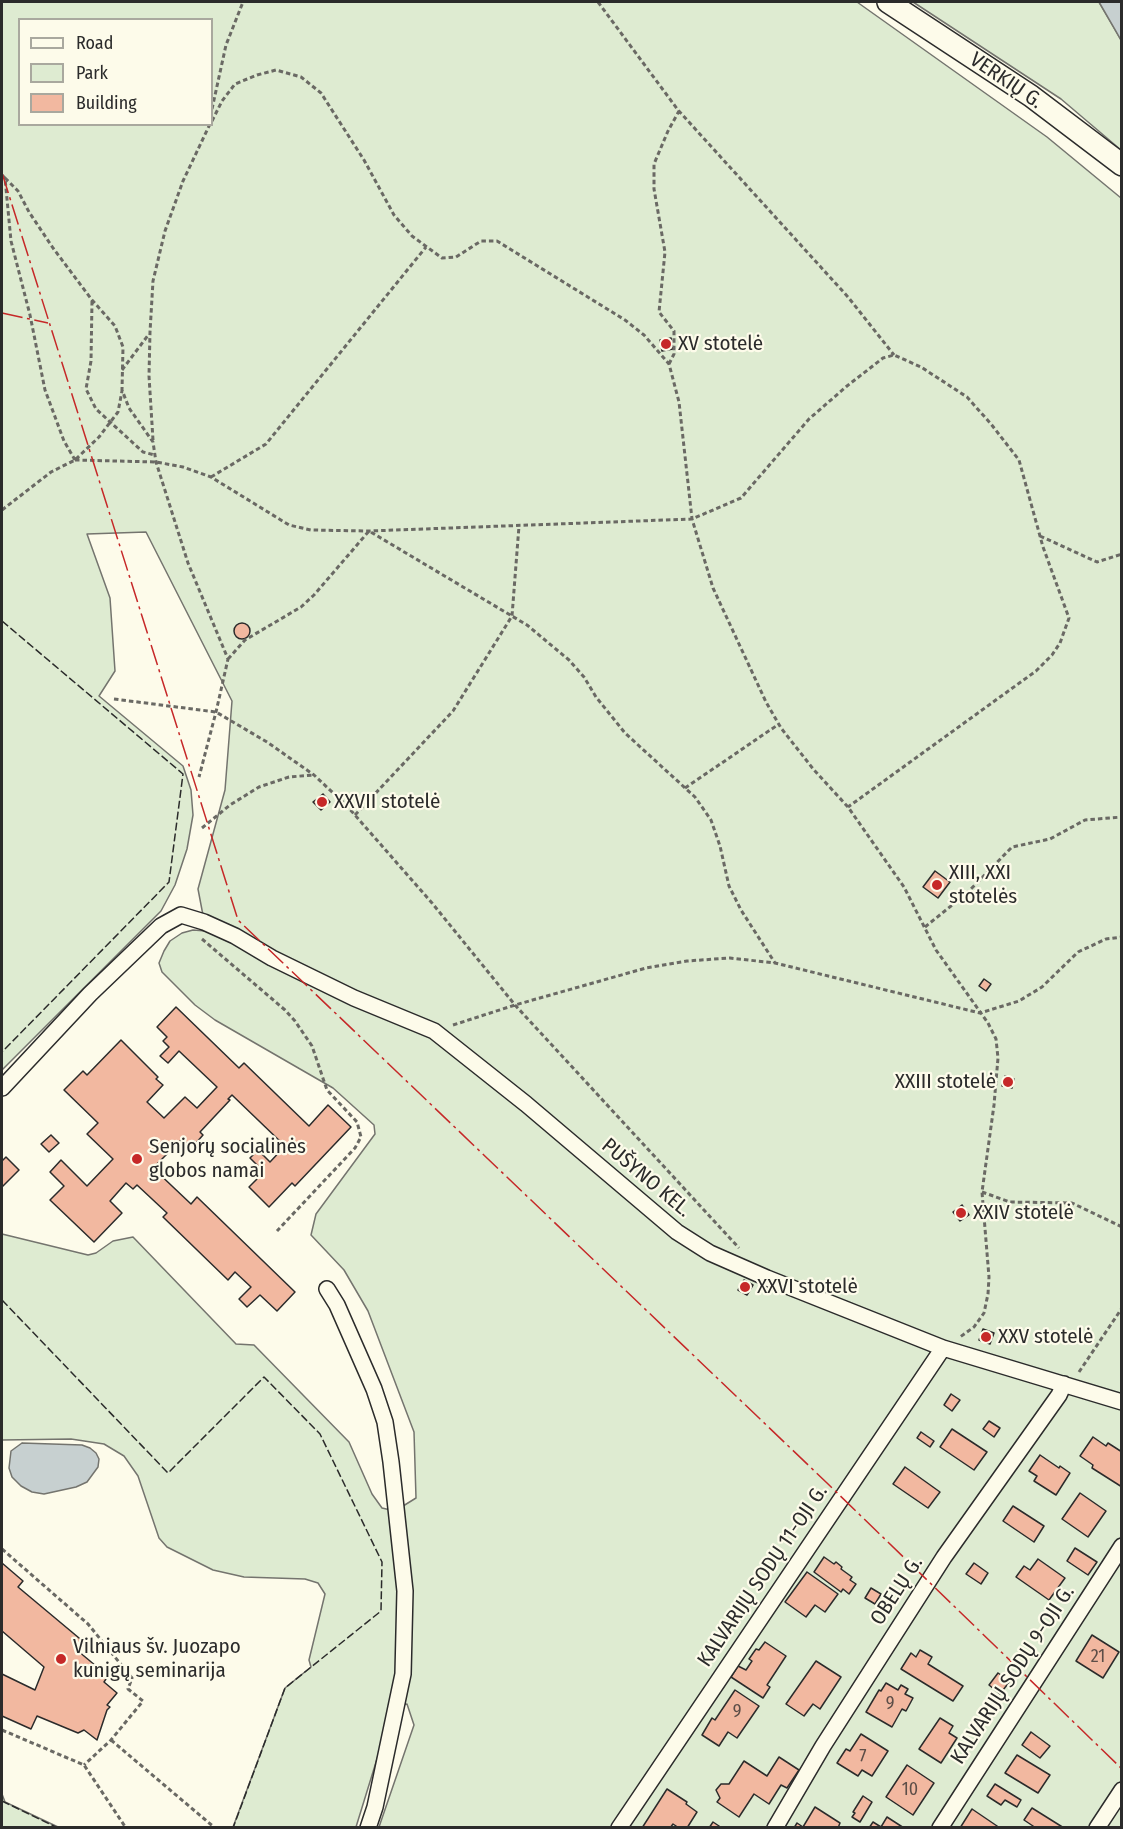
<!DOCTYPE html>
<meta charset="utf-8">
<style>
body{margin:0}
#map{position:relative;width:1123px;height:1829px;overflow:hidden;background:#fdfbea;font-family:"Fira Sans Condensed",sans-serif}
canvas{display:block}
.frame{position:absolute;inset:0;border:3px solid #2b2b2b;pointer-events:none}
.legend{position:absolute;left:18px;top:18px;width:195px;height:108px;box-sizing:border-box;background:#fdfbea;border:2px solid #a9a89e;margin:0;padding:8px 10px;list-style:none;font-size:18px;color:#2b2b2b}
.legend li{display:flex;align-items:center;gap:12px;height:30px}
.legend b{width:30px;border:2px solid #a9a89e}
</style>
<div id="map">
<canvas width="1123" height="1829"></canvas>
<div class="frame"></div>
<ul class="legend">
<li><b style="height:8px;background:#fdfbea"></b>Road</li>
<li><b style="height:16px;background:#deebd1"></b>Park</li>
<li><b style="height:16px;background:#f2b8a0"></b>Building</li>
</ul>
</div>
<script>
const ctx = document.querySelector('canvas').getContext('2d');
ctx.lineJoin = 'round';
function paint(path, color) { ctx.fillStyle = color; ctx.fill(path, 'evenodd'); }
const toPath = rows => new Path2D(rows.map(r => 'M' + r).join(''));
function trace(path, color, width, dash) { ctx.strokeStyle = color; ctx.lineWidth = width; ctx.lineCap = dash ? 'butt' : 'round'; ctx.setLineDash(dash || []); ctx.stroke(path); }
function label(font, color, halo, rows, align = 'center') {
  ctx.font = font + ' "Fira Sans Condensed",sans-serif'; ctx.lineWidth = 4.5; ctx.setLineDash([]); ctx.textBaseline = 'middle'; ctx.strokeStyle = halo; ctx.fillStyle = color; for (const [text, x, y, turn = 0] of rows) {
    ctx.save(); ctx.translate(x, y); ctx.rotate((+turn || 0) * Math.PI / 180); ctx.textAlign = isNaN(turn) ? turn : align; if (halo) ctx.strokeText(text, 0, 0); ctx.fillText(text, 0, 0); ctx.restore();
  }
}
const green = toPath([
 [2,2,857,2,1047,137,1121,198,1121,1827,379,1827,414,1725,407,1704,393,1707,356,1827,233,1827,285,1688,311,1667,309,1660,325,1594,318,1583,305,1579,244,1577,213,1570,167,1547,159,1538,138,1476,124,1456,104,1444,71,1439,2,1440,2,1234,88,1255,96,1253,113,1241,133,1237,236,1344,254,1345,349,1442,372,1494,382,1508,395,1511,416,1498,414,1432,368,1311,344,1270,311,1235,316,1214,375,1134,374,1125,333,1088,215,1020,195,1005,162,972,159,963,164,951,170,941,182,933,193,930,206,931,198,889,225,790,232,701,146,532,87,534,110,598,115,671,99,696,183,766,191,790,193,815,187,849,175,885,161,911,2,1070,2,2],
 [20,20,212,20,212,124,20,124,20,20],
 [913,2,1099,2,1121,40,1121,150,1061,99,913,2],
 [2,1794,5,1802,58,1827,2,1827,2,1794]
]);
paint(green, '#deebd1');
trace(green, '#74746e', 1.5);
const water = toPath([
 [1099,2,1121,2,1121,40,1113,26,1099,2],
 [22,1443,82,1445,90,1448,96,1453,99,1459,98,1467,87,1482,76,1487,44,1494,32,1492,21,1486,12,1477,9,1468,11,1451,22,1443]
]);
paint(water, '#c7d0d0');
trace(water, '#74746e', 1.5);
const building = toPath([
 [671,338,673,349,662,351,660,340,671,338],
 '234 631a8 8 0 1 1 16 0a8 8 0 1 1-16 0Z',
 [323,794,330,802,321,810,313,802,323,794],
 [935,871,950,882,938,898,923,887,935,871],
 [984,979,991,984,986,991,979,986,984,979],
 [176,1007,239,1068,244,1063,309,1126,328,1105,351,1127,295,1186,292,1183,269,1207,249,1187,264,1172,250,1158,258,1150,270,1162,285,1146,232,1095,228,1099,230,1100,200,1132,203,1135,196,1143,194,1141,190,1146,182,1139,153,1168,191,1204,197,1197,295,1292,277,1311,260,1295,247,1307,239,1299,251,1287,235,1272,228,1280,163,1217,167,1213,137,1185,133,1189,126,1183,110,1201,122,1213,94,1242,50,1200,64,1186,50,1172,61,1160,87,1186,113,1159,87,1134,98,1123,64,1090,83,1071,87,1075,121,1040,158,1077,156,1079,163,1085,147,1102,164,1118,185,1097,197,1108,217,1087,179,1051,168,1063,160,1056,169,1047,163,1041,167,1037,157,1027,176,1007],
 [1005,1076,1014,1079,1012,1088,1002,1086,1005,1076],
 [51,1135,59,1143,49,1152,41,1144,51,1135],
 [6,1157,19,1170,2,1187,2,1161,6,1157],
 [962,1205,969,1215,960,1221,953,1212,962,1205],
 [744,1280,753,1285,747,1295,738,1290,744,1280],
 [983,1329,994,1333,990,1344,979,1340,983,1329],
 [951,1394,960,1400,952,1411,944,1405,951,1394],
 [989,1421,1000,1428,994,1437,983,1429,989,1421],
 [952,1429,987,1452,974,1470,940,1447,952,1429],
 [921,1432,934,1441,930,1447,917,1438,921,1432],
 [1093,1437,1106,1446,1108,1443,1122,1452,1122,1487,1092,1468,1093,1465,1080,1456,1093,1437],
 [1040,1455,1059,1468,1060,1466,1070,1473,1056,1495,1034,1481,1037,1476,1029,1471,1040,1455],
 [905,1467,940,1492,928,1508,893,1484,905,1467],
 [1080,1493,1106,1511,1088,1537,1062,1519,1080,1493],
 [1013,1506,1044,1526,1034,1542,1003,1521,1013,1506],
 [1075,1548,1097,1562,1088,1575,1067,1561,1075,1548],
 [824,1557,834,1564,836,1562,842,1567,841,1569,852,1577,850,1580,856,1584,849,1594,843,1589,841,1592,814,1572,824,1557],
 [1038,1559,1065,1578,1049,1600,1016,1577,1024,1566,1030,1570,1038,1559],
 [2,1563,23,1581,18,1587,85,1643,78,1651,108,1676,104,1682,117,1693,107,1705,110,1707,107,1710,97,1740,84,1730,78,1733,37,1716,31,1729,2,1716,2,1674,35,1690,44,1667,2,1631,2,1563],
 [974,1563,988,1573,981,1584,966,1574,974,1563],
 [807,1572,838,1594,825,1612,815,1605,806,1617,785,1602,807,1572],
 [871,1588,881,1594,875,1604,865,1598,871,1588],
 [1092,1635,1119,1652,1103,1678,1076,1661,1092,1635],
 [765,1642,786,1656,767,1685,770,1687,763,1698,731,1677,738,1666,746,1670,752,1661,749,1659,756,1649,759,1650,765,1642],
 [920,1650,932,1657,928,1664,963,1686,953,1701,901,1669,911,1653,916,1657,920,1650],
 [816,1661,841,1677,820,1709,813,1704,804,1716,786,1704,816,1661],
 [998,1673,1010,1681,1000,1694,989,1685,998,1673],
 [886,1683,898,1690,901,1685,908,1689,905,1694,913,1698,906,1711,902,1709,892,1727,866,1712,879,1690,881,1691,886,1683],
 [735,1690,759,1706,737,1738,728,1732,719,1746,702,1735,712,1718,715,1720,735,1690],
 [940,1718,953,1726,949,1733,957,1738,941,1763,919,1749,940,1718],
 [1031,1732,1050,1746,1040,1758,1022,1745,1031,1732],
 [861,1734,888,1751,872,1776,862,1770,858,1776,837,1763,846,1749,850,1751,861,1734],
 [1017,1755,1050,1775,1038,1793,1005,1773,1017,1755],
 [779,1757,799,1770,787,1788,781,1785,769,1804,754,1794,739,1817,717,1802,720,1798,716,1790,721,1784,729,1784,744,1761,767,1776,779,1757],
 [907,1765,934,1783,913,1815,886,1797,907,1765],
 [995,1784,1021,1800,1017,1807,1005,1800,1001,1805,987,1796,995,1784],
 [667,1789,687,1802,686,1804,697,1812,687,1828,679,1828,673,1824,670,1828,642,1828,667,1789],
 [863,1796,872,1802,860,1822,852,1817,855,1813,853,1812,863,1796],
 [815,1807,840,1823,838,1828,794,1828,797,1823,803,1827,815,1807],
 [1032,1808,1064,1828,1036,1828,1024,1820,1032,1808],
 [972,1809,1000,1828,960,1828,972,1809],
 [887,1817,904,1828,869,1828,873,1822,881,1827,887,1817],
 [713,1822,722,1828,709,1828,713,1822]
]);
paint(building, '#f2b8a0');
trace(building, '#2b2b2b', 1.5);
const minor = toPath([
 [2,1088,90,994,161,926,181,915,204,922,235,936,272,958,354,998,434,1031,526,1104,677,1232,710,1253,767,1278,943,1348,1122,1402],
 [327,1289,337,1305,374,1389,385,1422,391,1462,405,1591,403,1674,375,1807,368,1828],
 [619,1828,943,1348],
 [775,1828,823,1746,944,1557,1059,1395,1064,1384],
 [940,1828,1122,1546],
 [1097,1828,1122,1790]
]);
const secondary = toPath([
 [888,2,1031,96,1122,165]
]);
trace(minor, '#2b2b2b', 18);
trace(secondary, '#2b2b2b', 24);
trace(toPath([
 [598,2,678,110,848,297,894,355],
 [212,109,226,45,243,2],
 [212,121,222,101,235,84,257,75,276,70,301,77,321,93,364,160,394,215,412,236,442,258,456,257,481,241,497,241,625,320,644,335,669,364,679,402,692,519,713,588,766,702,781,728,814,770,848,807,904,887,936,950,988,1023,996,1039,998,1058,994,1105,982,1192,989,1277,988,1294,984,1313,974,1327,960,1337],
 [2,175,5,178,11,241,30,315,45,390,64,441,75,460],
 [5,178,18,191,29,212,53,248,92,300,115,326,123,347,122,390,129,408,153,442,156,462,188,563,228,659,216,712,199,777],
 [92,301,91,361,86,389,96,409,143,452,155,455],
 [669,364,674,354,674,331,659,312,665,252,654,189,654,164,668,131,679,111],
 [122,370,149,334],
 [153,440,149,376,150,332,153,281,165,231,183,181,210,124],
 [75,460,156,462,183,467,211,477,289,525,311,530,369,531,692,519,741,498,809,419,847,386,883,358,894,355,921,367,967,397,991,424,1019,460,1043,547,1069,618,1060,643,1052,655,1036,671,848,807],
 [211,477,266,444,426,247],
 [2,510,51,472,75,460,99,437,118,412,122,391],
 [1040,536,1097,562,1122,554],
 [228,659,245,640,301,607,314,595,369,531,527,625,569,660,584,677,596,697,625,733,695,797,711,820,720,846,729,886,741,910,775,963],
 [114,699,216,712,267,742,314,775,347,806,432,903,515,1005,739,1248],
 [685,788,779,724],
 [355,815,453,711,512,616,519,526],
 [202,828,230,805,259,787,289,777,313,775],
 [925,927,967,893,1012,847,1050,839,1085,820,1122,817],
 [202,939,285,1010,295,1021,312,1046,327,1090,357,1122,361,1137,355,1148,277,1231],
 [453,1025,515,1005,646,968,687,961,730,958,775,963,980,1013,1019,1001,1042,987,1078,952,1106,939,1122,937],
 [982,1192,1010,1202,1072,1203,1122,1227],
 [1079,1372,1122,1308],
 [2,1549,88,1624,132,1678,128,1689,143,1701,111,1740,84,1765],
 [2,1730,84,1765,126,1828],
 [111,1740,215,1828]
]), '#6a6964', 3, [4.5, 3]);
trace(minor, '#fdfbea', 15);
trace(secondary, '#fdfbea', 21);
trace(toPath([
 [2,621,183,774,169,882,2,1052],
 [2,1300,168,1473,264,1377,320,1434,382,1562,381,1611,285,1688,233,1828],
 [2,1801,58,1828]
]), '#2b2b2b', 1.5, [8, 3]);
trace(toPath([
 [2,173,238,920,827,1483,1122,1769],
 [2,313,48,323]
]), '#c62828', 1.5, [21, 4.5, 3, 4.5]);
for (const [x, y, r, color] of [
 [666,344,6,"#c62828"],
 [322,802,6,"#c62828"],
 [937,885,6,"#c62828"],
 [1008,1082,6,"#c62828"],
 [137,1159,6,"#c62828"],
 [961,1213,6,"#c62828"],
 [745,1287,6,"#c62828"],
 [986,1337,6,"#c62828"],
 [61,1659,6,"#c62828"]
]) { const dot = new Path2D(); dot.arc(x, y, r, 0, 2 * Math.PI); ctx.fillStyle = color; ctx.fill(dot); trace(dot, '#fdfbea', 2); }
label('18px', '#5d4e48', null, [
 ["21",1098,1657],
 ["9",890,1704],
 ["9",737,1712],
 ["7",863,1757],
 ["10",910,1790]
]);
label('21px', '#2b2b2b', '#fdfbea', [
 ["VERKIŲ G.",1006,81,34],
 ["PUŠYNO KEL.",646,1178,40],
 ["KALVARIJŲ SODŲ 11-OJI G.",763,1576,-56],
 ["OBELŲ G.",897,1591,-57],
 ["KALVARIJŲ SODŲ 9-OJI G.",1013,1675,-57]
]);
label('21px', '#2b2b2b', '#fdfbea', [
 ["XV stotelė",678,344],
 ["XXVII stotelė",334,802],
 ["XIII, XXI",949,873],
 ["stotelės",949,897],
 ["XXIII stotelė",996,1082,"right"],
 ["Senjorų socialinės",149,1147],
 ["globos namai",149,1171],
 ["XXIV stotelė",973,1213],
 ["XXVI stotelė",757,1287],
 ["XXV stotelė",998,1337],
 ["Vilniaus šv. Juozapo",73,1647],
 ["kunigų seminarija",73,1671]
], 'left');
</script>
